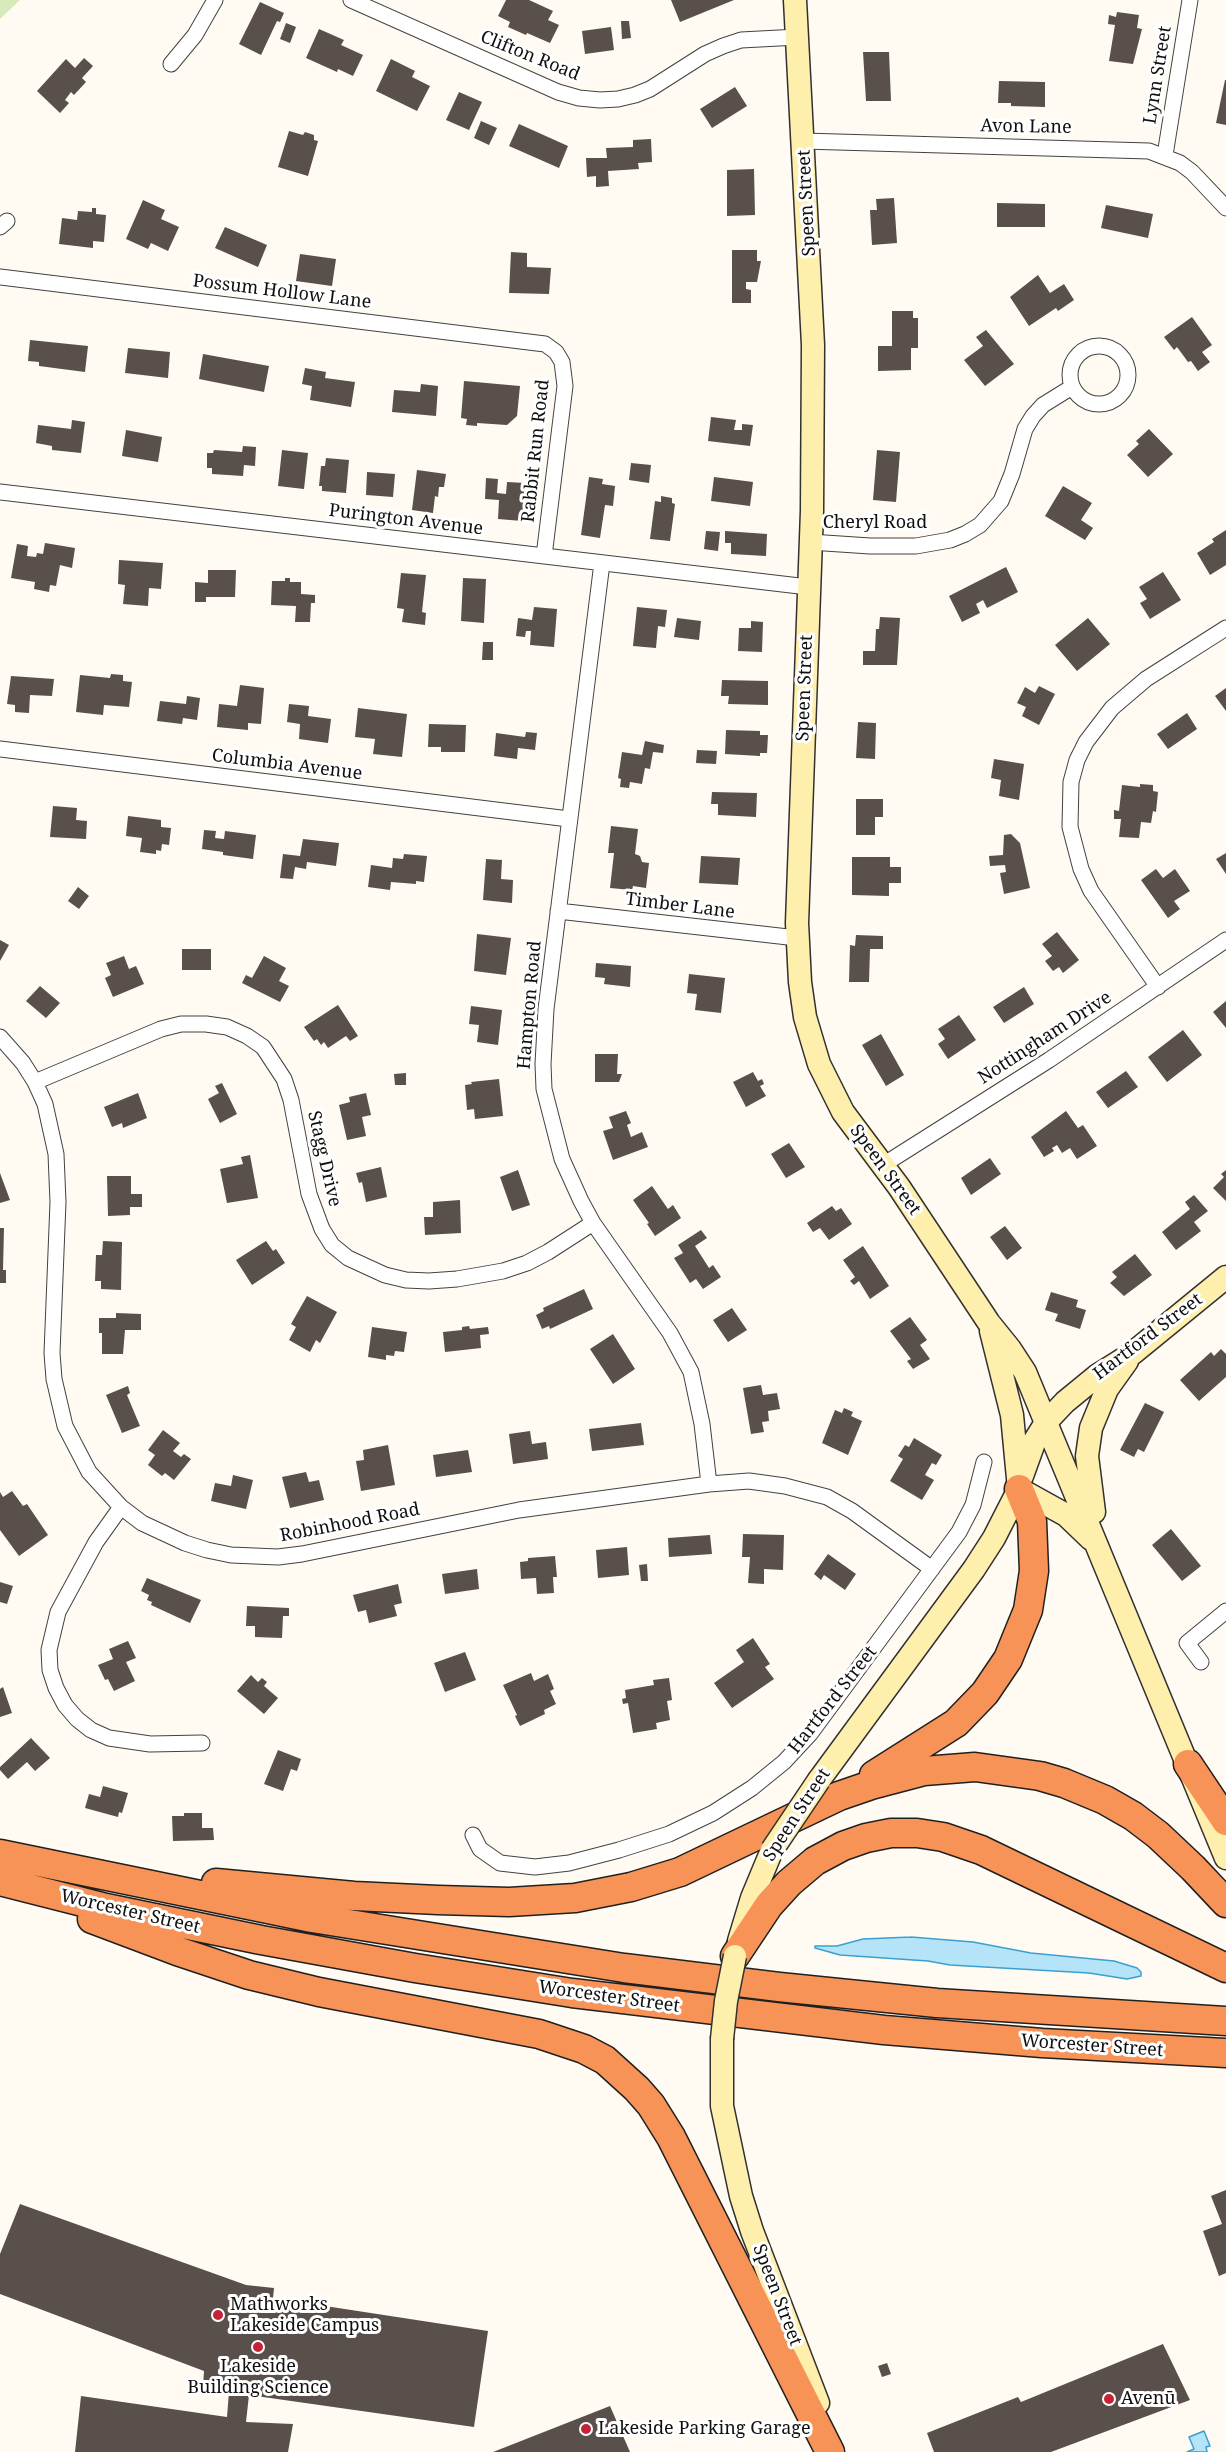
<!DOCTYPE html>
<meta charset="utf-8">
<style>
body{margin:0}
canvas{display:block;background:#fffbf2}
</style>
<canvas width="1226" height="2452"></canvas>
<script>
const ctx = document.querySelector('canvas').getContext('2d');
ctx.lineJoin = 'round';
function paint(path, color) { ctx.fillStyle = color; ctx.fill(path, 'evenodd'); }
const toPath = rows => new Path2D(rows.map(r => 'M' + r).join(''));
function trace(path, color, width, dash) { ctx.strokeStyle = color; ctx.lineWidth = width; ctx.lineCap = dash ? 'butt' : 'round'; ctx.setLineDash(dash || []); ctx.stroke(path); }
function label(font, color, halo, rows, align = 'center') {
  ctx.font = font + ' "Noto Serif",serif'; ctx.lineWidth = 6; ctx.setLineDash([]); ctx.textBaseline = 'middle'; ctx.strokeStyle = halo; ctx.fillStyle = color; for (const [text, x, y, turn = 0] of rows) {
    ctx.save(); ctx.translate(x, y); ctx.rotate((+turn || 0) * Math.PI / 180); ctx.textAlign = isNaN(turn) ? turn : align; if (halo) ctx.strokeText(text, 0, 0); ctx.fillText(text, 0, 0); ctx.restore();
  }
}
paint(toPath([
 [0,0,20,0,0,19]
]), '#d7ebba');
const water = toPath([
 [911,1937,973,1942,1031,1953,1114,1961,1137,1968,1141,1972,1141,1976,1127,1979,1089,1973,950,1965,928,1961,840,1955,815,1948,815,1946,837,1946,863,1939,911,1937],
 [1204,2431,1210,2446,1206,2447,1207,2452,1187,2452,1194,2449,1189,2437,1204,2431]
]);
paint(water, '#b5e4f8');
trace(water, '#39a1d1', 1.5);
paint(toPath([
 [506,0,529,0,553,11,548,20,559,25,550,43,527,33,526,35,508,27,510,22,498,16],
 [671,0,734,0,680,22],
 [260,2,284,13,280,22,277,21,261,55,239,44],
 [1117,12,1139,15,1137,28,1142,29,1133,64,1109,61,1115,25,1108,24,1109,15,1116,17],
 [621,21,629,21,631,38,622,39],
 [286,23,296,27,290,43,280,39],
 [611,27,614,50,585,54,582,31],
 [319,29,344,40,341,45,363,55,353,76,338,69,337,72,306,58],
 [863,52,889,52,891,101,866,101],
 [84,58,93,66,82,78,86,82,74,95,71,92,65,100,69,103,60,113,37,91,66,59,75,68],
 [391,59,415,71,412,77,430,86,417,111,376,91],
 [1225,80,1226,80,1226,125,1216,123],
 [999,81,1045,82,1045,107,1011,106,1011,103,998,103],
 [735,87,747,106,712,128,700,109],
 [459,92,482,102,469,130,446,120],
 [481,121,497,128,489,145,474,138],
 [519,124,568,146,559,168,509,146],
 [289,131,303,135,305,132,314,135,314,140,318,141,308,176,278,167],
 [651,139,652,162,638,163,639,169,608,171,609,186,596,187,596,176,587,177,586,158,607,158,606,148,633,147,633,140],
 [754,169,755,215,727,216,727,170],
 [894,198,897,243,872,245,870,210,877,210,876,199],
 [143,200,165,210,161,219,179,227,168,251,151,243,148,249,126,239],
 [997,203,1045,204,1045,227,997,227],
 [1106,205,1153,214,1148,238,1101,228],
 [92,208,96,208,96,214,106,215,104,242,93,241,93,248,59,244,62,218,77,220,78,211,92,212],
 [225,227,267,245,258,267,215,248],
 [732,250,757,250,757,261,761,261,757,282,746,282,746,289,751,290,751,303,732,303],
 [511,252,527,253,527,267,551,268,549,294,509,293],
 [300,254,336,259,332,286,296,281],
 [1038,275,1050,293,1064,284,1074,300,1058,311,1056,308,1029,326,1010,297],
 [892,311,913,311,913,318,918,318,918,348,911,348,911,370,878,371,878,346,892,346],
 [1192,317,1212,345,1202,352,1210,362,1198,371,1191,361,1188,362,1177,347,1174,350,1164,337],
 [986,330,1014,364,985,386,964,360,983,346,976,337],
 [30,340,88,346,85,372,39,366,39,362,28,361],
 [128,348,170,352,168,378,125,373],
 [203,354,269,366,264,392,199,379],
 [305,368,326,372,325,378,355,382,351,407,310,400,312,386,302,384],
 [464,381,520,386,517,416,507,425,477,423,477,426,466,425,467,419,461,418],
 [421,384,438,386,436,416,392,412,394,390,420,392],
 [711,417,736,420,734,430,742,430,742,424,753,425,750,446,708,441],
 [72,420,85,422,81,453,52,450,52,446,36,443,38,425,71,429],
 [1149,429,1173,454,1148,477,1127,455,1139,444,1136,441],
 [126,430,162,437,158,462,122,456],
 [243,446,256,447,255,466,244,465,243,476,212,474,212,468,207,468,207,453,213,453,214,450,242,452],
 [282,450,308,453,304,489,278,486],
 [877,450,900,452,896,502,873,500],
 [326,458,349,460,346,493,322,491,322,486,319,486,321,466,325,466],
 [631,463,651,465,649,483,629,480],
 [417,470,446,474,444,487,439,487,438,497,435,496,433,513,412,510],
 [367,472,395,474,393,497,366,495],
 [589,477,603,479,602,484,615,486,613,506,605,505,600,538,581,535],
 [714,477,753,482,750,506,711,501],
 [486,478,498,479,497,493,506,494,507,482,525,483,522,521,498,519,499,500,485,499],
 [1063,486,1092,503,1081,520,1093,528,1085,540,1045,516],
 [661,496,672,498,672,503,675,504,670,541,650,539,655,501,661,502],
 [1226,530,1226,565,1210,575,1197,553,1214,542,1212,539],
 [706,531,720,532,718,551,704,549],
 [725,531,767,534,766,556,731,554,731,543,725,543],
 [45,543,75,548,72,568,60,565,56,586,50,585,49,592,34,589,35,582,11,578,17,544,28,546,27,556,36,557,37,553,43,554],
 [119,560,163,563,161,589,149,588,148,606,123,604,125,585,118,584],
 [1006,567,1018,592,987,608,983,600,976,604,980,613,962,622,949,596],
 [208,570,236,570,235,597,206,597,206,602,195,602,195,582,208,583],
 [1163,572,1181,600,1150,619,1140,603,1147,599,1139,587],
 [401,573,426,575,422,612,426,613,425,625,402,622,404,609,397,608],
 [285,578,290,578,290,582,301,582,301,594,315,595,315,603,311,603,310,622,295,622,296,606,271,605,272,581,285,581],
 [463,578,486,579,484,623,461,621],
 [534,607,557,609,554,647,530,645,531,631,526,631,525,637,516,636,518,618,532,620],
 [637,607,667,610,665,627,658,626,656,648,633,646],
 [880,617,900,618,897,665,863,665,863,651,875,651,876,629,879,629],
 [677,618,701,621,699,640,674,637],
 [1088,618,1110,644,1077,671,1055,645],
 [751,621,763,622,762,652,738,651,739,628,751,628],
 [483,642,493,642,493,660,482,660],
 [111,674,123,675,123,681,132,682,129,707,104,705,103,715,76,712,80,675,110,678],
 [11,676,54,679,52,696,30,695,29,713,15,712,15,705,7,704],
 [722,680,768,681,768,705,728,704,729,696,721,696],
 [240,685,264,688,261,724,248,723,248,730,217,727,219,704,237,706],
 [1039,686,1055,694,1039,725,1022,716,1026,707,1017,703,1025,687,1035,693],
 [1226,688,1226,711,1215,696],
 [187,696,200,698,197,720,183,718,182,724,157,721,160,701,186,704],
 [289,704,309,706,308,716,331,719,328,743,299,739,300,724,287,722],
 [358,708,407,714,402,757,373,754,375,739,355,737],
 [1187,713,1197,729,1168,749,1157,734],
 [858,722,876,723,875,759,856,758],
 [429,724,466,725,465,752,441,752,441,747,428,747],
 [726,730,760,731,760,735,768,735,767,753,760,753,760,756,725,754],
 [526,732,537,733,535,750,518,748,517,759,494,756,496,733,525,737],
 [645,741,664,745,663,753,653,752,650,769,645,768,642,784,630,782,629,788,620,787,621,779,618,778,622,752,642,755],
 [697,750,717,751,716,764,696,763],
 [994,759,1024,764,1019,800,999,796,1001,780,991,778],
 [1140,784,1153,785,1153,791,1158,792,1156,812,1153,811,1151,823,1141,822,1139,838,1119,837,1121,819,1114,819,1114,810,1119,811,1122,785,1140,787],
 [712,792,757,793,756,817,718,815,718,804,711,804],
 [856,799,883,799,883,817,875,817,875,835,856,835],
 [53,806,77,808,76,820,87,821,86,839,50,837],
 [128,816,161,820,161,827,171,828,169,845,162,844,161,851,156,850,156,854,140,852,142,838,126,836],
 [611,826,638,829,635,854,640,856,642,862,649,863,646,888,633,886,632,890,610,888,614,853,608,853],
 [204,830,216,831,215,838,224,839,225,831,256,835,253,859,223,855,223,852,202,849],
 [1011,834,1020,843,1030,888,1004,894,1000,873,1006,872,1005,865,990,866,989,856,1003,855,1004,835],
 [303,839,339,843,336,866,307,862,306,869,295,867,293,879,280,878,283,854,300,856],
 [1226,853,1226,874,1216,859],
 [404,854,427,856,424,882,416,881,416,884,391,882,390,890,368,887,371,865,392,868,393,858,403,859],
 [701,856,740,858,738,885,699,883],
 [852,857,890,857,890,867,901,867,901,883,889,883,889,896,852,895],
 [486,859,502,860,501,879,513,880,512,903,483,900],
 [1156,869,1163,878,1175,869,1190,891,1174,901,1180,909,1168,918,1141,880],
 [78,887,89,896,79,909,68,901],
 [1057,932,1079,960,1063,973,1059,967,1053,971,1045,961,1052,956,1042,944],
 [477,934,511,938,506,975,474,971],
 [856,935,883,936,883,949,870,949,869,982,849,982,850,945,855,946],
 [0,940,9,945,0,961],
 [182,949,211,949,211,970,182,970],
 [124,956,129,969,136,966,144,984,113,997,105,978,111,975,106,963],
 [264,956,286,968,279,981,289,986,280,1002,242,983,246,975,252,978],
 [596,963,631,966,630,987,604,984,605,978,595,977],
 [689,974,725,978,721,1013,695,1010,697,994,687,993],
 [40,986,60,1003,46,1018,26,1001],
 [1024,987,1034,1004,1004,1023,993,1007],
 [1226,1001,1226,1028,1213,1012],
 [338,1005,358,1036,350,1041,346,1036,328,1048,324,1042,321,1045,317,1039,314,1041,304,1027],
 [471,1006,502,1010,498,1045,477,1042,479,1025,469,1024],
 [959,1015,976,1040,948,1059,938,1044,945,1039,938,1029],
 [1183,1030,1202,1055,1167,1082,1148,1057],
 [881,1034,904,1075,886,1086,862,1045],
 [595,1054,618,1054,617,1074,622,1074,619,1082,595,1082],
 [1126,1071,1138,1087,1108,1108,1096,1092],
 [753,1072,758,1081,762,1079,764,1084,760,1086,766,1096,746,1107,733,1082],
 [406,1073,406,1085,395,1085,394,1074],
 [499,1079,503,1116,475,1119,474,1109,467,1110,465,1085,472,1084,471,1082],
 [222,1083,237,1114,220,1123,208,1099,219,1093,215,1086],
 [138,1093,147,1118,123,1128,122,1123,112,1127,104,1107],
 [366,1093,371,1115,362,1117,366,1136,347,1140,339,1105,350,1102,349,1097],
 [626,1111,631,1123,627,1125,631,1137,642,1132,648,1147,613,1160,603,1131,613,1128,609,1117],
 [1066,1111,1078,1128,1083,1125,1097,1146,1077,1159,1070,1148,1062,1153,1057,1145,1052,1148,1054,1151,1044,1157,1031,1137],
 [789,1143,805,1167,786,1178,771,1154],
 [250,1155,258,1198,227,1203,220,1169,243,1164,241,1157],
 [990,1158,1001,1174,971,1195,961,1178],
 [381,1167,387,1197,366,1202,362,1182,359,1183,356,1173],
 [518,1170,530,1205,512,1211,500,1177],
 [1226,1170,1226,1201,1213,1188,1224,1177,1221,1174],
 [0,1173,10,1200,0,1203],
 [107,1176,131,1176,131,1194,142,1194,142,1207,130,1207,130,1215,108,1216],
 [652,1186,668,1209,673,1205,681,1218,655,1236,647,1224,649,1223,633,1200],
 [1194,1195,1208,1211,1194,1222,1201,1231,1176,1250,1162,1232,1190,1209,1185,1202],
 [460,1200,461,1233,425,1235,424,1217,433,1217,433,1202],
 [832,1206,836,1211,841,1208,852,1224,829,1240,820,1228,813,1232,807,1223],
 [1005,1226,1022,1248,1007,1260,990,1237],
 [0,1228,4,1228,3,1270,6,1270,6,1283,0,1283],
 [701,1230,707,1238,695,1246,709,1268,713,1265,721,1277,703,1289,696,1279,690,1283,674,1258,683,1253,678,1245],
 [103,1241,122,1242,121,1290,101,1289,101,1281,95,1281,96,1255,102,1255],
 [266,1241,273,1251,276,1249,285,1263,252,1285,236,1260],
 [863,1246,889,1286,870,1299,859,1281,854,1285,850,1281,855,1277,843,1260],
 [1135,1254,1152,1275,1124,1296,1110,1283,1117,1277,1112,1272],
 [584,1289,593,1309,550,1329,549,1326,542,1329,536,1315,544,1311,543,1308],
 [1051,1292,1078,1300,1076,1307,1086,1310,1080,1329,1055,1321,1058,1314,1045,1310],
 [307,1296,337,1312,320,1343,316,1340,310,1352,289,1340,296,1327,291,1324],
 [732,1308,747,1330,728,1342,713,1320],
 [116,1313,141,1314,141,1330,125,1330,123,1354,102,1354,102,1333,99,1333,99,1318,116,1318],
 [910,1317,927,1340,920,1345,930,1359,913,1369,907,1361,911,1359,890,1331],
 [469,1326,470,1329,488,1327,489,1334,480,1335,481,1348,445,1352,443,1332,462,1330,462,1327],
 [372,1327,407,1332,404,1352,395,1351,394,1356,386,1355,386,1360,368,1357],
 [613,1334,635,1369,613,1384,590,1349],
 [1221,1349,1226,1354,1226,1377,1199,1401,1180,1380,1211,1352,1214,1356],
 [761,1385,763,1395,777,1393,780,1409,768,1411,769,1421,762,1422,764,1432,751,1434,743,1388],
 [128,1386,130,1393,127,1395,140,1426,122,1433,106,1395],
 [1145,1403,1164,1412,1144,1452,1138,1449,1134,1457,1120,1450],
 [844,1408,853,1412,851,1416,862,1421,848,1455,822,1443,835,1410,842,1413],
 [641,1423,644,1445,592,1451,589,1429],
 [163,1430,180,1443,173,1451,181,1457,184,1454,191,1459,174,1480,165,1473,162,1476,148,1465,155,1455,148,1450],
 [530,1431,532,1444,546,1442,548,1459,513,1464,509,1434],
 [914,1438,942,1455,936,1465,932,1463,925,1475,934,1480,922,1500,890,1481,903,1459,898,1456,905,1445,909,1447],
 [388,1445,395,1485,361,1491,356,1461,364,1460,363,1450],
 [468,1450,472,1472,436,1477,433,1455],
 [306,1472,309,1482,319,1480,324,1500,290,1508,282,1477],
 [233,1475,253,1480,246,1509,211,1501,215,1483,231,1486],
 [12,1491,23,1506,27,1504,48,1535,19,1556,0,1530,0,1492,3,1497],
 [1171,1529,1201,1566,1182,1581,1152,1545],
 [743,1534,784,1535,783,1570,764,1569,764,1584,748,1583,750,1557,742,1557],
 [710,1535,712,1554,669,1557,668,1538],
 [627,1547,629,1575,598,1578,596,1550],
 [828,1554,856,1574,845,1590,824,1575,821,1580,814,1574],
 [555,1556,557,1577,553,1577,554,1593,537,1594,536,1578,521,1579,520,1562,528,1561,528,1558],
 [647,1564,648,1581,641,1581,639,1565],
 [477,1569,479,1589,445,1594,442,1574],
 [147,1578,201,1600,190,1623,151,1605,152,1602,147,1600,149,1595,141,1591],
 [0,1582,13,1586,7,1604,0,1602],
 [398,1584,402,1603,394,1605,397,1616,369,1623,366,1610,358,1612,353,1595],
 [247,1606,289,1608,289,1616,283,1616,282,1638,255,1637,255,1626,246,1626],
 [753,1638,770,1664,765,1667,774,1679,732,1708,714,1683,744,1662,736,1650],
 [128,1641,136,1658,126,1662,135,1681,114,1691,108,1679,105,1680,98,1665,113,1659,109,1649],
 [465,1652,476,1680,445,1692,434,1663],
 [531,1673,534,1681,548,1674,554,1689,550,1691,556,1704,544,1710,545,1714,520,1726,515,1716,517,1715,503,1685],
 [251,1675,258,1682,262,1678,267,1682,264,1686,278,1698,264,1714,237,1691],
 [669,1678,672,1700,667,1701,670,1720,656,1723,657,1729,633,1733,628,1703,623,1704,622,1699,626,1698,625,1690,654,1685,653,1680],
 [3,1687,12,1713,0,1717,0,1689],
 [31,1738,50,1758,35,1771,27,1762,8,1779,0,1770,0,1767],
 [278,1750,301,1759,297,1771,291,1769,283,1791,264,1784],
 [103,1786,128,1793,122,1813,119,1812,118,1817,85,1808,89,1794,100,1797],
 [184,1813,202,1813,202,1828,213,1828,214,1840,173,1841,172,1816,184,1816],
 [1226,2190,1226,2273,1219,2276,1203,2231,1222,2224,1211,2196],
 [20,2204,246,2285,274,2288,273,2298,488,2331,474,2427,249,2395,246,2422,293,2424,288,2452,75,2452,81,2396,227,2417,229,2392,203,2386,204,2371,0,2294,0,2254],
 [1163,2344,1190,2400,1051,2452,934,2452,927,2433,1018,2397,1021,2402],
 [887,2363,891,2374,882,2377,878,2366],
 [610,2406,630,2452,493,2452]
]), '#594f4b');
const street = toPath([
 [351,0,558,92,579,98,600,100,618,99,635,95,650,89,705,54,723,46,741,40,798,37],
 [171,64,195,35,215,0],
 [803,141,1149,151,1180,163,1192,172,1226,208],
 [1165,155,1190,0],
 [0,227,7,221],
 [0,277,545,344,556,352,562,362,565,386,544,556],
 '1070 375a29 29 0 1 1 58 0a29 29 0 1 1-58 0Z',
 [0,492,808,587],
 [810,542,870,546,916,546,950,540,965,534,980,525,1001,501,1012,474,1025,429,1033,416,1043,405,1072,387],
 [602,563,546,1009,543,1064,544,1089,562,1159,581,1201,593,1223,670,1333,691,1372,702,1424,709,1484],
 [0,749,569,819],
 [558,911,797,938],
 [1158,987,1091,891,1081,869,1070,827,1071,782,1077,760,1086,742,1112,708,1146,679,1226,628],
 [0,1037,23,1063,35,1082,45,1104,56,1154,58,1202,52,1353,54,1379,65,1426,89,1472,121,1507,142,1523,185,1543,207,1550,231,1555,278,1557,302,1554,519,1510,709,1484,749,1481,785,1486,827,1497,852,1511,932,1569],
 [35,1082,161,1029,181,1024,206,1024,227,1027,247,1036,263,1047,284,1079,291,1100,309,1194,322,1229,332,1245,348,1258,385,1275,406,1280,429,1281,457,1279,503,1271,527,1263,548,1252,593,1223],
 [883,1165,1049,1060,1226,940],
 [121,1507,96,1542,58,1612,49,1650,50,1670,56,1688,65,1705,77,1719,91,1730,109,1738,150,1744,202,1743],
 [1201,1662,1187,1643,1226,1611],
 [473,1835,480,1849,500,1863,535,1867,569,1863,619,1850,669,1834,713,1813,752,1788,784,1762,810,1734,959,1532,973,1505,984,1462]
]);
const secondary = toPath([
 [795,0,813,345,812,511,797,923,800,982,805,1017,819,1064,843,1112,899,1187,989,1323,1010,1349,1025,1372,1226,1858],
 [1022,1476,1035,1440,1047,1421,1065,1402,1098,1375,1133,1353,1226,1277],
 [1019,1489,1066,1515,1091,1539],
 [1094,1512,1087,1456,1091,1428,1107,1389,1127,1361],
 [819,1780,974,1569,994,1538,1019,1489,1012,1415,991,1331],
 [739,1941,752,1898,772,1850],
 [722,2039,722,2106,741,2196,752,2231,818,2403]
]);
const highway = toPath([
 [1188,1764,1226,1821],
 [874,1775,956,1723,985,1693,1008,1659,1028,1610,1034,1571,1032,1521,1019,1489],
 [0,1854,312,1918,624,1968,779,1987,937,2003,1226,2021],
 [0,1881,106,1908,261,1940,415,1968,572,1993,884,2030,1042,2043,1226,2053],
 [216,1883,354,1896,438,1900,509,1902,575,1898,631,1887,680,1872,839,1796,871,1785,924,1771,975,1767,1040,1776,1064,1783,1105,1800,1133,1816,1158,1835,1193,1868,1226,1903],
 [92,1919,177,1951,249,1975,319,1992,539,2034,584,2049,605,2060,637,2089,651,2105,671,2137,830,2452],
 [735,1956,769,1905,789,1883,815,1861,843,1846,866,1838,891,1833,917,1833,943,1837,981,1850,1226,1968]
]);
trace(street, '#424242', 17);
trace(secondary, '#313131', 25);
trace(highway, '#202020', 31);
trace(street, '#fff', 15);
trace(secondary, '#ffefad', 22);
trace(highway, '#f89357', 28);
const secondaryBridge = toPath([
 [772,1850,819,1780],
 [722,2039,726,2001,735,1956]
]);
trace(secondaryBridge, '#313131', 25, []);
trace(secondaryBridge, '#ffefad', 22);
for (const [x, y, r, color] of [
 [218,2315,6,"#c42237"],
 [258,2347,6,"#c42237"],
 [1109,2399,6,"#c42237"],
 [586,2429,6,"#c42237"]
]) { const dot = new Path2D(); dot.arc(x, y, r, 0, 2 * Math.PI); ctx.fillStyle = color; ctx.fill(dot); trace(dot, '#fff', 2); }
label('18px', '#0f0f0f', '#fff', [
 ["Clifton Road",530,56,22],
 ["Lynn Street",1158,75,-81],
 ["Avon Lane",1026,127,1],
 ["Speen Street",807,203,-93],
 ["Possum Hollow Lane",282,292,7],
 ["Rabbit Run Road",536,451,-84],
 ["Purington Avenue",406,520,7],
 ["Cheryl Road",875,523],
 ["Speen Street",805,688,-88],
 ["Columbia Avenue",287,765,7],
 ["Timber Lane",680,906,7],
 ["Hampton Road",530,1005,-85],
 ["Nottingham Drive",1045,1038,-33],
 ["Stagg Drive",324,1159,77],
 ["Speen Street",885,1170,54],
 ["Hartford Street",1148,1337,-37],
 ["Robinhood Road",350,1523,-11],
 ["Hartford Street",833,1700,-52],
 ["Speen Street",797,1815,-57],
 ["Worcester Street",130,1912,13],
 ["Worcester Street",609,1997,8],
 ["Worcester Street",1092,2046,4],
 ["Speen Street",777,2295,69]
]);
label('18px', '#0f0f0f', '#fff', [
 ["Mathworks",230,2305],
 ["Lakeside Campus",230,2326],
 ["Lakeside",258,2367,"center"],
 ["Building Science",258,2388,"center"],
 ["Avenū",1121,2399],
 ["Lakeside Parking Garage",598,2429]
], 'left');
</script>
